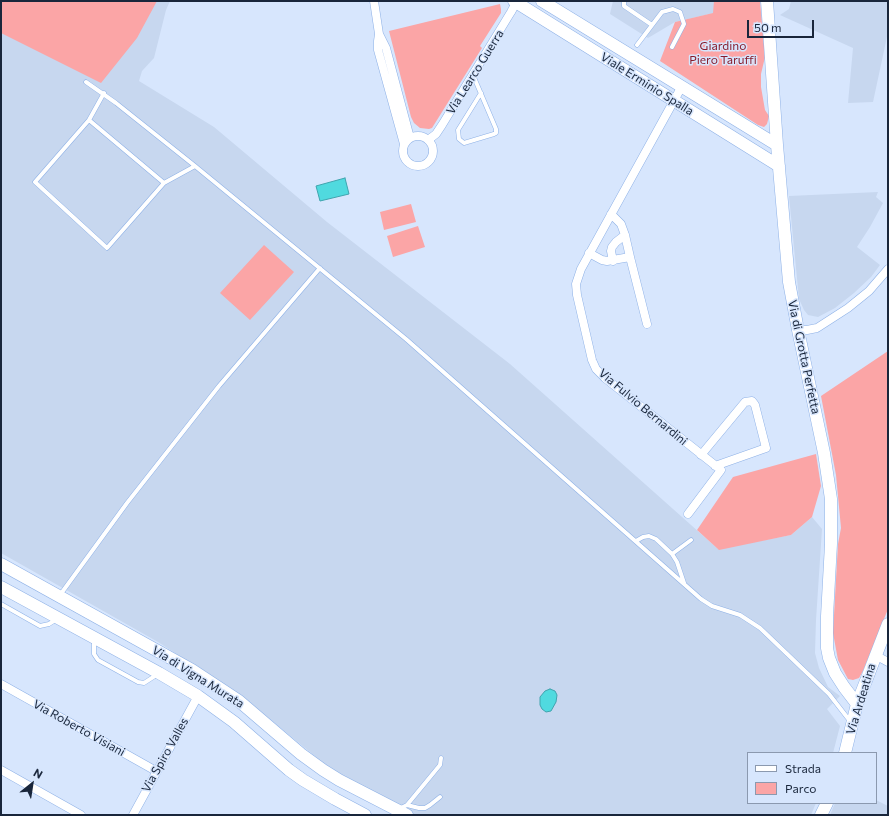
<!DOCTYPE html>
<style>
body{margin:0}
#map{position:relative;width:889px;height:816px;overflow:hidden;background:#d7e6fd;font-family:Commissioner,sans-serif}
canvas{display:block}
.frame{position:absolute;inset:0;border:2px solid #19263b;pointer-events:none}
.legend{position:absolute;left:747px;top:752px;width:130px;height:52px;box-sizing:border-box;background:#d7e6fd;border:1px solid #8b99af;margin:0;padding:5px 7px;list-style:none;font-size:12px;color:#19263b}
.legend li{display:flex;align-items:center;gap:8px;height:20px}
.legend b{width:20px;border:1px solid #8b99af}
.north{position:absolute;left:12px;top:764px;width:40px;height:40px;-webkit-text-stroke:3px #d7e6fd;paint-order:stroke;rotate:30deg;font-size:11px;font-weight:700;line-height:16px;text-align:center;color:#19263b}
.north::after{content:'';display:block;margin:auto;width:14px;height:18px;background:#19263b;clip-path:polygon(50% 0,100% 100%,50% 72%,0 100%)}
.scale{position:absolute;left:747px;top:20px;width:67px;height:18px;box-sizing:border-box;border:2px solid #19263b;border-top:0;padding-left:5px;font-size:12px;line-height:14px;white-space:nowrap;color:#19263b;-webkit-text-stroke:3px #d7e6fd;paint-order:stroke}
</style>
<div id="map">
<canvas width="889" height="816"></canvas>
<div class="frame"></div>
<ul class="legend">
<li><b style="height:5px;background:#fff"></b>Strada</li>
<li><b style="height:11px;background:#fba5a6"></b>Parco</li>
</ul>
<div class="north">N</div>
<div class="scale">50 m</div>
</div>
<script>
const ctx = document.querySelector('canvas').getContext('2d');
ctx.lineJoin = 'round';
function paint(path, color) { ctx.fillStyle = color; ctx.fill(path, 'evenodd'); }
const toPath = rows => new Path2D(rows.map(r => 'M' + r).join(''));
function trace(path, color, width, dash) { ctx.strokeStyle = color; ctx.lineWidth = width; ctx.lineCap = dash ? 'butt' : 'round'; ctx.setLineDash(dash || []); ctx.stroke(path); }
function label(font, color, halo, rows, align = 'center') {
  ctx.font = font + ' Commissioner,sans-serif'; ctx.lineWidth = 3; ctx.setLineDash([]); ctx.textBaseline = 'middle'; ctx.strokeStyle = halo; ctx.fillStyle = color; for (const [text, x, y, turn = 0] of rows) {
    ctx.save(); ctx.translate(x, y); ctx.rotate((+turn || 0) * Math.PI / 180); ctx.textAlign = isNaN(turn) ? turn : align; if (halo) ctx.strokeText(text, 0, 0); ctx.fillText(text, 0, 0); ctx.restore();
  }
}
paint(toPath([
 [1,1,170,1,166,10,154,58,142,71,139,81,214,127,327,222,510,364,718,549,791,535,812,517,822,529,816,620,815,653,819,668,828,687,840,696,827,709,840,726,833,753,748,753,748,803,816,803,811,815,415,815,333,771,244,698,158,642,1,553],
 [613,1,714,1,714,13,675,22,648,38,610,14],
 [791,1,888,1,888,32,873,102,848,103,853,48,780,15,789,9],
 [878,192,876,197,883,203,870,227,857,247,880,265,871,277,854,293,835,308,818,317,808,315,804,310,799,299,789,196],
 [876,800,888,806,888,815,830,815,835,803,876,803]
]), '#c7d7ef');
paint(toPath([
 [1,1,157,1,137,38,101,83,1,33],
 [714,1,760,1,765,57,761,74,761,87,765,110,769,116,767,124,764,127,758,125,660,61,675,22,713,13],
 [500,4,501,9,501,13,480,46,482,48,432,128,429,129,420,128,414,123,411,117,389,31],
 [411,204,416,222,384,230,380,212],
 [418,226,425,247,393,257,387,236],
 [264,245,294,272,250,320,220,293],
 [888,351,888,609,863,671,859,678,853,680,848,679,838,660,833,633,838,544,841,528,836,475,821,396],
 [816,454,821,486,812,517,791,535,719,550,697,530,733,477]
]), '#fba5a6');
const water = toPath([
 [345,178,349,194,320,201,316,186,345,178],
 [550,689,555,691,557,695,556,702,551,711,546,712,542,709,540,705,540,697,545,691,550,689]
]);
paint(water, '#50dadf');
trace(water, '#40a4ae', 1);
const lane = toPath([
 [624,1,624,6,652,25],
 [637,45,662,12,673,9,680,12,684,24,672,47],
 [473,75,496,129,496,133,494,134,464,143,459,139,458,130,481,93],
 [86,82,116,103,195,166,406,339,701,599,712,606,740,615,760,628,829,694,850,721],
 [104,93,89,120,164,183,195,166],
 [89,120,35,182,107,248,164,183],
 [636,541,643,537,649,536,656,539,672,554,691,540],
 [672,554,677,562,684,583],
 [60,595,127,503,219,386,320,268],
 [1,604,40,626,49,624,57,619],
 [94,640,94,654,98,660,138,682,144,683,158,674],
 [407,805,419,808,425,808,430,805,440,797],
 [399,809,407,805,440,765,441,758]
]);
const street = toPath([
 [374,1,379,34,386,48,410,138],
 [379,34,378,41,378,50,404,144],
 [682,86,581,269,576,284,577,295,592,360,596,369,605,378,721,470,688,514],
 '403 151a15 15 0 1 1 30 0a15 15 0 1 1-30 0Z',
 [428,140,436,134,442,125,511,12,517,1],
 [589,253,602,260,607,261,630,257,625,235,621,224,611,214],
 [630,257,647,324],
 [613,261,611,251,612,247,616,242,625,235],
 [798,330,807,330,817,328,848,308,869,291,888,269],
 [701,455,745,402,752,401,755,405,766,448,715,466],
 [875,655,888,662],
 [1,684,156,771],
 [1,770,81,815],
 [133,815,198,696]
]);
const secondary = toPath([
 [514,1,779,166],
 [542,1,777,145],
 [767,1,777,145,789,282,798,330,824,453,831,499,831,544,827,616,827,648,829,658,835,673,844,687,857,704],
 [1,564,192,670,239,701,301,754,323,770,339,780,407,815],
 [1,587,159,673,198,696,234,722,289,770,303,780,335,799,365,815],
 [845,753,857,704,888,624],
 [821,815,827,803]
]);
trace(lane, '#8eb1e6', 5);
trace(street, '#8eb1e6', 9);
trace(secondary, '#8eb1e6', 13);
trace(lane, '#fff', 4);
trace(street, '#fff', 8);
trace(secondary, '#fff', 12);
label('12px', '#871c2c', '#d7e6fd', [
 ["Giardino",723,46],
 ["Piero Taruffi",723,60]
]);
label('12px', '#19263b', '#d7e6fd', [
 ["Via Learco Guerra",475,72,-58],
 ["Viale Erminio Spalla",647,84,32],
 ["Via di Grotta Perfetta",804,357,78],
 ["Via Fulvio Bernardini",643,407,40],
 ["Via di Vigna Murata",198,677,32],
 ["Via Ardeatina",861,699,-73],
 ["Via Roberto Visiani",79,728,29],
 ["Via Spiro Valles",165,755,-61]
]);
</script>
